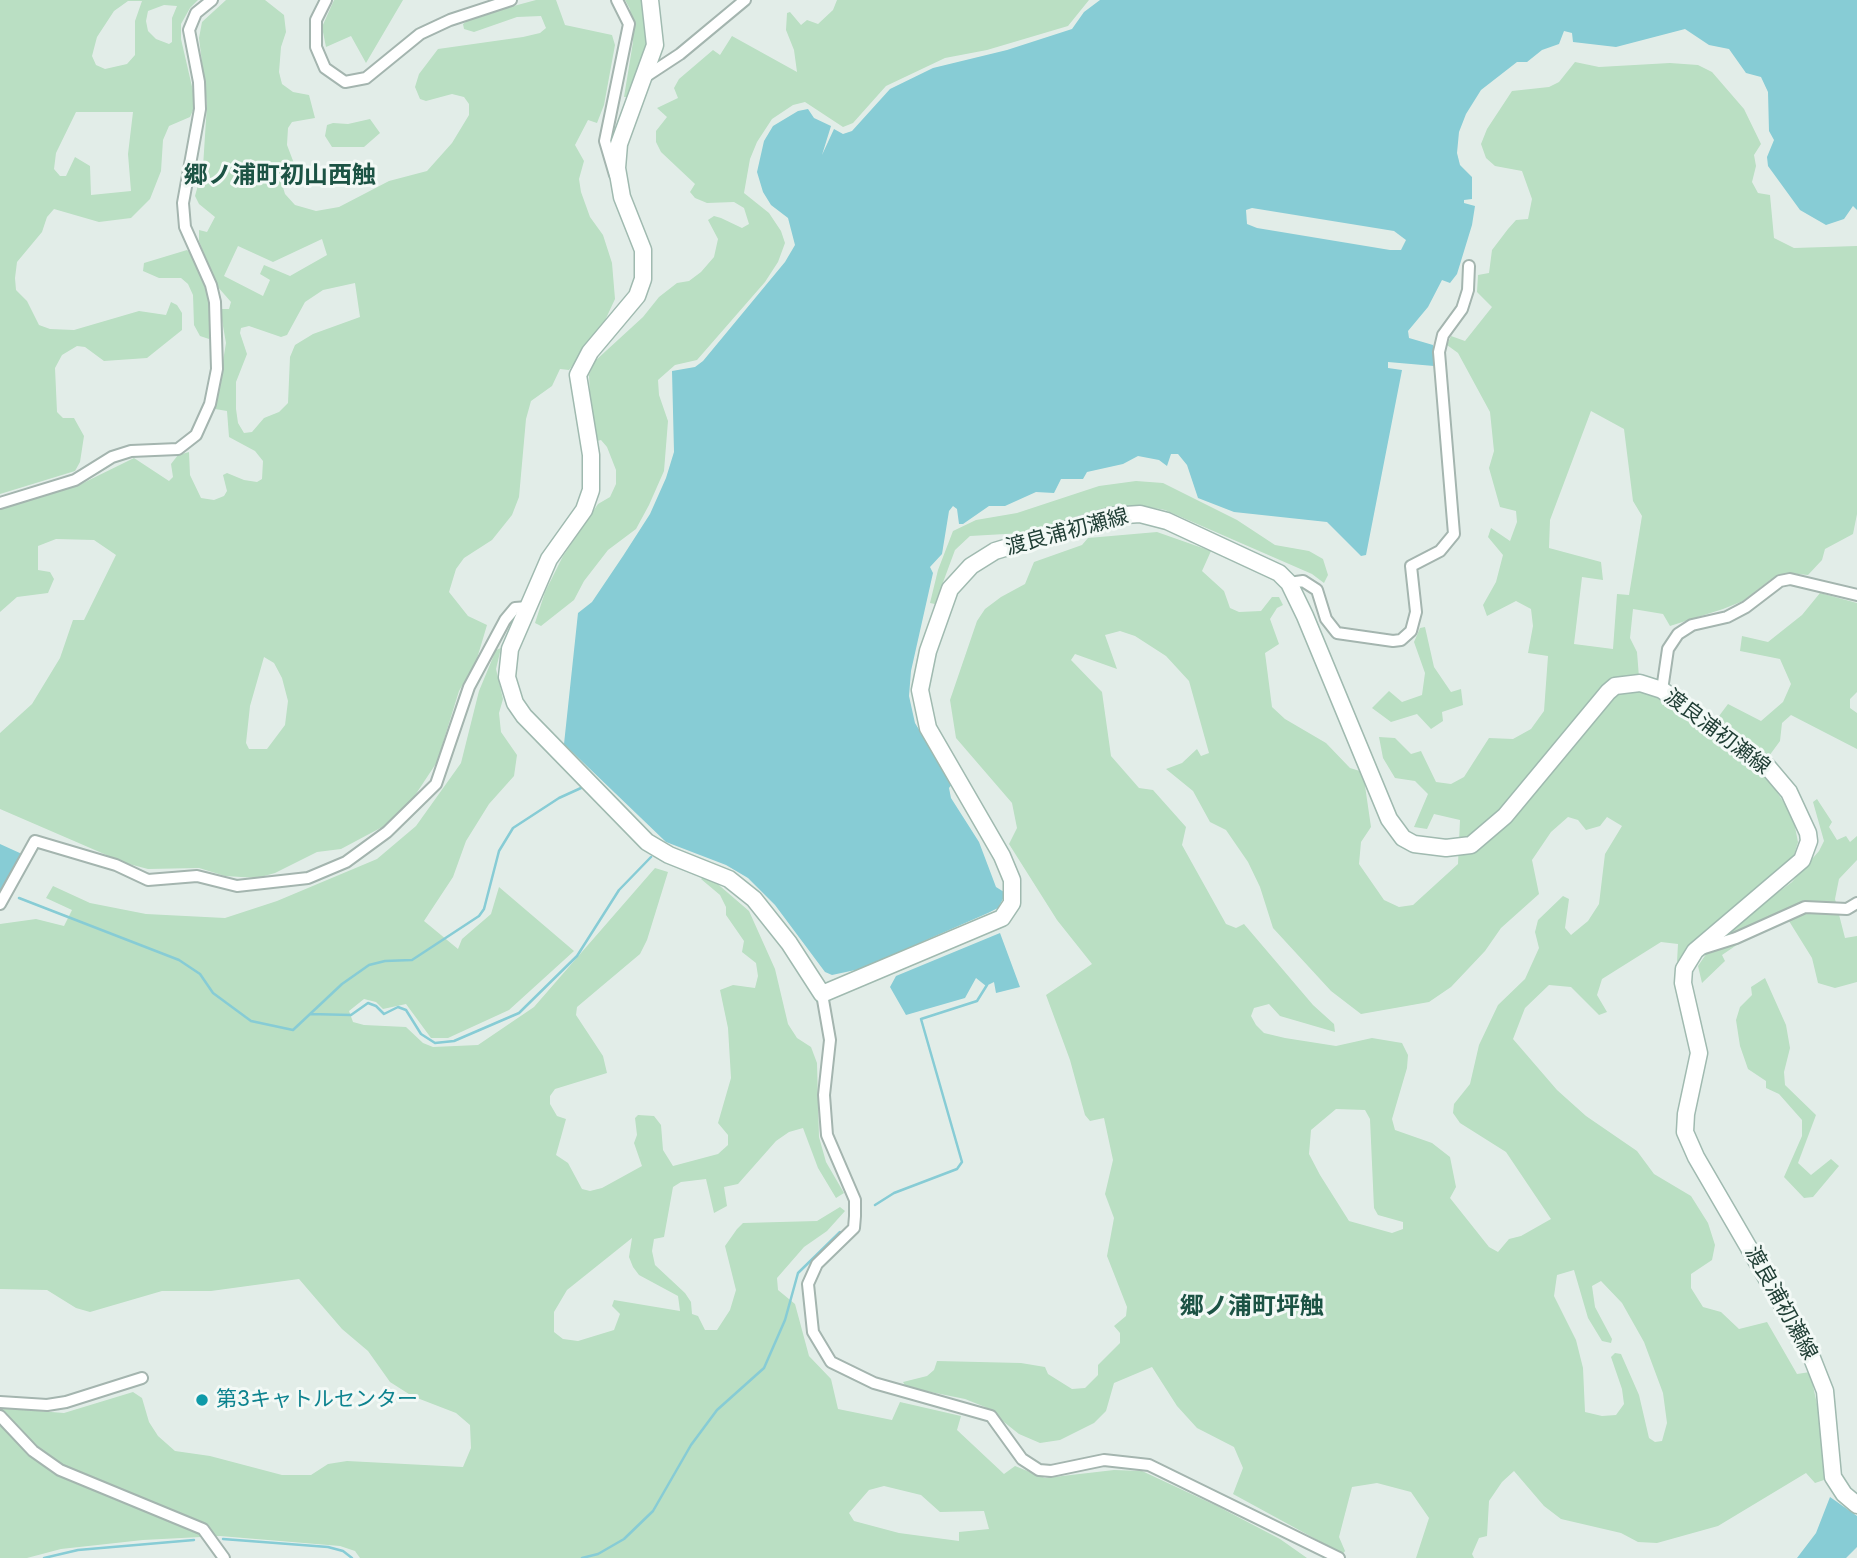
<!DOCTYPE html>
<meta charset="utf-8">
<style>
body{margin:0}
canvas{display:block;background:#e2ede8}
</style>
<canvas width="1857" height="1558"></canvas>
<script>
const ctx = document.querySelector('canvas').getContext('2d');
ctx.lineJoin = 'round';
function paint(path, color) { ctx.fillStyle = color; ctx.fill(path, 'evenodd'); }
const toPath = rows => new Path2D(rows.map(r => 'M' + r).join(''));
function trace(path, color, width, dash) { ctx.strokeStyle = color; ctx.lineWidth = width; ctx.lineCap = dash ? 'butt' : 'round'; ctx.setLineDash(dash || []); ctx.stroke(path); }
function label(font, color, halo, rows, align = 'center') {
  ctx.font = font + ' Inter,"Noto Sans JP",sans-serif'; ctx.lineWidth = 6; ctx.setLineDash([]); ctx.textBaseline = 'middle'; ctx.strokeStyle = halo; ctx.fillStyle = color; for (const [text, x, y, turn = 0] of rows) {
    ctx.save(); ctx.translate(x, y); ctx.rotate((+turn || 0) * Math.PI / 180); ctx.textAlign = isNaN(turn) ? turn : align; if (halo) ctx.strokeText(text, 0, 0); ctx.fillText(text, 0, 0); ctx.restore();
  }
}
paint(toPath([
 [0,0,198,0,190,8,181,24,181,39,196,104,190,117,169,126,163,140,161,171,150,199,131,218,99,222,54,209,47,217,42,232,17,262,15,278,16,290,27,301,39,325,50,329,74,330,139,311,166,315,171,302,177,305,182,313,182,330,147,358,104,361,85,347,77,346,62,355,55,368,57,412,63,418,74,418,84,436,80,462,75,471,0,494],
 [128,1,142,1,135,21,135,55,127,64,105,69,96,65,92,56,97,37,114,11],
 [164,5,177,6,172,18,172,42,169,44,156,39,148,31,146,21,148,11],
 [76,112,133,112,128,154,131,191,91,195,90,166,75,157,66,176,60,176,54,169,56,153],
 [226,0,265,0,284,15,286,32,281,47,279,72,282,84,293,92,309,95,315,118,292,122,288,128,287,145,295,166,283,169,282,184,285,194,295,205,316,211,339,207,389,181,427,171,452,143,469,115,469,104,464,97,452,94,426,101,420,99,415,87,419,74,438,49,523,37,540,33,546,28,541,16,517,17,474,32,464,29,463,24,473,17,536,0,556,0,565,25,612,35,615,45,604,105,597,123,588,120,575,145,584,161,579,179,581,192,590,217,603,235,612,263,615,299,602,327,569,370,560,369,552,386,531,401,526,419,519,497,512,515,492,540,464,558,456,569,449,592,468,616,487,625,476,662,459,691,437,762,408,806,386,825,341,849,317,852,275,873,257,878,225,876,199,868,148,869,125,863,0,809,0,733,32,704,60,658,73,620,84,620,116,555,94,540,56,539,38,546,38,570,50,572,54,579,48,593,17,597,0,612,0,508,79,485,134,458,169,481,173,477,171,464,178,455,189,452,190,475,201,498,214,500,224,496,227,491,223,475,227,473,244,480,257,482,262,479,263,461,255,451,229,437,227,411,215,409,226,343,220,309,229,309,231,302,217,286,199,241,199,230,207,232,215,217,199,204,195,196,203,167,207,104,199,38,202,22],
 [322,239,327,255,290,276,264,265,260,274,270,280,263,296,224,276,238,246,273,262],
 [355,283,360,317,313,334,295,345,290,357,288,403,279,412,264,418,252,432,244,433,238,423,236,409,236,382,247,354,240,333,241,328,249,326,281,337,287,335,305,302,323,290],
 [264,657,274,663,282,678,288,701,285,725,267,749,249,749,246,743,250,706],
 [334,0,403,0,366,63,351,36,326,47,322,27],
 [625,0,641,0,649,41,630,97,624,97,633,42,630,9],
 [837,0,1089,0,1068,26,987,50,945,58,886,86,853,123,843,127,805,102,793,105,772,119,757,142,750,159,744,193,769,213,781,231,785,243,778,262,765,282,697,360,675,365,658,380,659,395,668,421,664,471,649,505,636,529,608,550,584,581,574,600,541,626,535,623,545,592,563,556,598,504,610,497,616,484,616,470,607,447,601,440,597,441,591,416,589,375,595,361,643,317,659,297,677,283,689,281,701,272,714,257,718,239,708,220,714,216,721,218,742,228,749,224,744,208,734,202,707,203,695,198,690,192,695,184,661,152,656,142,656,131,667,117,657,108,678,98,674,88,679,79,713,50,720,55,732,36,797,72,794,50,786,30,787,13,790,12,801,25,807,20,818,24,833,10],
 [1575,62,1599,67,1670,63,1698,65,1712,72,1744,109,1761,144,1754,155,1756,166,1752,182,1758,193,1770,195,1774,238,1794,248,1857,246,1857,514,1853,534,1825,549,1822,560,1808,575,1787,573,1770,580,1743,601,1723,609,1670,626,1663,614,1633,609,1630,638,1637,652,1640,690,1655,694,1707,732,1728,704,1761,721,1783,702,1791,684,1780,659,1740,651,1742,636,1768,642,1802,615,1820,593,1857,603,1857,692,1850,699,1850,708,1857,713,1857,749,1791,715,1782,723,1780,741,1761,767,1793,817,1798,842,1794,855,1677,962,1678,944,1661,942,1602,979,1597,995,1607,1012,1599,1015,1571,987,1549,985,1525,1008,1513,1039,1557,1090,1586,1116,1637,1151,1654,1174,1691,1196,1708,1223,1715,1245,1712,1260,1691,1274,1691,1288,1703,1307,1721,1312,1739,1329,1767,1322,1797,1374,1810,1372,1822,1427,1824,1480,1815,1483,1806,1473,1718,1526,1657,1543,1638,1542,1621,1533,1561,1519,1544,1506,1514,1471,1502,1482,1489,1501,1487,1536,1479,1538,1472,1554,1474,1558,1416,1558,1429,1518,1411,1492,1377,1483,1352,1487,1339,1537,1345,1551,1343,1554,1233,1494,1243,1468,1234,1447,1197,1428,1177,1406,1152,1367,1114,1383,1106,1411,1094,1423,1060,1440,1040,1443,1019,1434,985,1407,965,1399,906,1387,903,1382,927,1376,934,1370,937,1361,1021,1363,1045,1367,1048,1374,1072,1389,1085,1388,1098,1375,1098,1365,1120,1343,1120,1333,1114,1326,1126,1316,1127,1307,1107,1256,1114,1218,1105,1194,1113,1160,1104,1118,1090,1121,1085,1115,1070,1060,1046,995,1092,964,1057,920,1009,844,1017,828,1012,803,956,738,950,700,977,621,985,609,1001,597,1025,584,1034,562,1082,545,1088,538,1157,532,1211,551,1202,571,1224,591,1230,608,1239,612,1261,611,1272,597,1279,597,1283,605,1277,608,1270,619,1279,644,1265,653,1272,707,1285,719,1326,743,1350,768,1363,772,1371,827,1361,842,1359,864,1384,900,1399,907,1413,905,1458,864,1460,820,1434,814,1427,829,1414,827,1428,794,1415,781,1395,778,1383,758,1379,737,1395,738,1411,754,1421,751,1436,782,1451,784,1464,777,1489,738,1513,739,1531,729,1544,711,1548,656,1528,653,1533,626,1531,609,1516,601,1487,616,1483,605,1496,582,1503,555,1488,537,1491,528,1510,541,1517,522,1516,511,1500,507,1489,468,1494,451,1490,412,1458,353,1447,345,1451,336,1465,341,1492,307,1477,292,1478,275,1489,273,1492,250,1508,229,1516,220,1528,219,1532,199,1522,171,1495,166,1486,158,1481,144,1487,129,1512,91,1549,87,1559,82],
 [1591,411,1624,429,1633,501,1642,516,1629,595,1617,594,1613,649,1574,644,1582,577,1603,580,1601,562,1549,548,1550,520],
 [1120,631,1135,636,1166,656,1189,681,1209,753,1201,756,1197,749,1182,763,1166,769,1193,791,1210,822,1226,830,1248,862,1260,887,1273,928,1331,991,1361,1014,1429,1002,1451,987,1485,951,1501,928,1539,894,1532,860,1551,832,1568,817,1578,820,1586,830,1600,826,1607,817,1622,826,1605,854,1599,904,1588,921,1571,935,1565,928,1569,899,1563,896,1538,920,1535,932,1539,948,1525,979,1498,1005,1479,1045,1470,1084,1454,1104,1453,1113,1460,1123,1506,1152,1551,1219,1521,1236,1509,1239,1498,1252,1489,1247,1450,1198,1456,1187,1450,1157,1432,1143,1395,1130,1392,1119,1407,1068,1408,1055,1402,1043,1372,1038,1336,1046,1285,1038,1264,1033,1256,1025,1251,1016,1254,1008,1269,1004,1280,1016,1335,1032,1334,1024,1313,1005,1244,924,1236,928,1226,924,1182,845,1186,827,1153,790,1139,788,1111,756,1102,692,1071,660,1075,654,1117,669,1105,635],
 [1336,1109,1365,1110,1370,1119,1374,1208,1378,1215,1403,1222,1403,1229,1392,1233,1349,1221,1320,1175,1309,1154,1311,1130],
 [1574,1270,1588,1318,1602,1341,1611,1343,1612,1339,1595,1307,1592,1286,1601,1281,1622,1303,1644,1342,1663,1393,1667,1423,1662,1441,1655,1442,1649,1438,1639,1395,1621,1354,1615,1353,1611,1357,1622,1389,1624,1404,1616,1415,1602,1416,1585,1412,1583,1368,1576,1340,1554,1296,1557,1275],
 [370,119,380,133,364,147,332,147,325,136,327,125,333,123,348,124],
 [187,250,193,255,211,304,212,335,209,339,200,336,194,325,193,295,188,284,181,278,159,278,143,271,144,263],
 [1136,481,1163,483,1237,520,1275,545,1309,551,1323,559,1328,575,1324,583,1312,574,1165,510,1138,505,1087,513,1023,533,970,536,955,550,935,604,930,603,938,570,953,531,976,520,1017,513,1099,486],
 [1425,627,1434,667,1451,692,1461,689,1463,705,1442,712,1443,721,1431,729,1417,714,1391,722,1372,708,1389,691,1402,702,1422,695,1425,673,1414,642,1420,628],
 [501,648,496,669,503,699,499,713,501,732,517,755,514,776,489,804,466,841,453,877,424,921,458,949,462,939,491,914,499,887,574,951,509,1010,448,1038,431,1038,406,1004,383,1009,376,1002,364,999,349,1011,353,1022,364,1025,406,1027,423,1043,433,1047,478,1045,534,1007,655,868,668,872,647,940,640,954,577,1007,576,1015,603,1056,607,1073,555,1089,550,1096,550,1104,557,1116,566,1119,556,1155,568,1163,582,1189,590,1191,602,1188,642,1166,634,1143,637,1135,635,1118,638,1115,654,1116,661,1125,663,1150,673,1166,718,1154,728,1145,728,1135,718,1123,731,1078,728,1028,720,990,733,985,755,988,758,976,756,963,742,952,744,941,726,915,726,907,720,895,701,879,706,874,749,911,775,969,788,1024,797,1038,811,1047,817,1063,819,1137,826,1162,844,1193,836,1198,818,1168,803,1128,789,1132,776,1141,738,1184,724,1187,727,1206,714,1213,706,1179,681,1182,673,1187,664,1237,654,1239,652,1251,655,1265,685,1293,691,1302,692,1314,698,1316,705,1330,717,1330,730,1310,736,1290,725,1246,737,1229,743,1223,817,1221,840,1207,845,1211,827,1231,804,1247,777,1278,778,1290,795,1304,809,1356,831,1379,838,1409,892,1420,900,1402,961,1416,957,1430,1004,1474,1015,1466,1045,1478,1114,1470,1142,1471,1217,1506,1280,1539,1307,1558,360,1558,355,1551,340,1546,220,1536,143,1540,61,1549,27,1558,0,1558,0,1408,64,1413,133,1392,142,1398,149,1422,158,1436,175,1451,210,1456,282,1475,311,1475,328,1464,347,1461,463,1467,471,1448,470,1425,456,1413,412,1396,390,1382,368,1351,342,1329,299,1279,211,1291,162,1291,90,1312,76,1308,47,1290,0,1289,0,924,36,919,64,926,72,910,46,898,53,886,90,903,146,914,225,918,277,901,377,859,416,826,461,763,479,691,496,650],
 [632,1238,629,1257,633,1267,639,1275,678,1296,680,1311,614,1300,612,1306,620,1314,614,1330,578,1341,563,1339,554,1332,554,1312,567,1290],
 [884,1486,921,1495,940,1512,984,1511,989,1529,959,1532,959,1541,899,1533,854,1521,849,1513,869,1490],
 [1817,799,1832,822,1829,827,1837,840,1846,836,1850,842,1857,836,1857,860,1839,879,1835,899,1845,938,1857,936,1857,982,1835,988,1818,983,1812,958,1784,913,1722,955,1725,961,1702,983,1698,966,1717,938,1792,882,1819,851,1824,841,1813,802],
 [1765,978,1786,1025,1790,1048,1784,1072,1785,1085,1816,1115,1798,1163,1811,1175,1831,1159,1839,1166,1813,1197,1804,1198,1784,1177,1802,1136,1802,1120,1779,1094,1766,1088,1766,1081,1748,1069,1740,1046,1736,1020,1740,1007,1752,995,1751,987]
]), '#badfc3');
paint(toPath([
 [1100,0,1857,0,1857,210,1853,206,1844,219,1826,225,1800,210,1768,166,1767,157,1774,140,1769,131,1768,92,1761,77,1746,73,1729,49,1709,45,1685,29,1616,47,1573,42,1572,33,1564,31,1559,44,1542,50,1527,62,1517,62,1481,90,1466,114,1459,132,1457,153,1460,165,1472,177,1472,199,1464,200,1464,203,1475,206,1472,225,1457,274,1450,283,1442,280,1428,307,1408,331,1409,338,1433,345,1434,366,1388,362,1388,368,1402,370,1366,555,1361,556,1327,522,1234,512,1198,498,1187,465,1178,454,1171,454,1167,466,1159,460,1138,456,1123,464,1087,472,1083,479,1061,479,1054,493,1036,492,1005,506,989,506,963,524,959,524,957,509,953,506,949,511,942,554,930,567,933,573,911,671,909,696,915,723,952,784,949,788,951,798,979,842,996,887,1004,892,1004,897,998,908,988,913,860,969,832,975,825,972,775,905,748,878,726,865,666,842,564,744,578,613,592,602,623,556,650,514,666,478,674,452,672,371,695,367,703,361,785,262,795,245,788,218,771,205,763,192,757,172,764,141,773,126,798,111,808,109,814,118,831,126,822,155,834,129,843,134,852,131,890,89,933,68,1007,50,1072,29,1084,12],
 [0,844,22,854,0,897],
 [1000,933,1020,987,996,993,994,982,986,986,976,978,965,998,906,1015,890,987,896,976],
 [1830,1497,1857,1516,1857,1547,1846,1558,1797,1558,1816,1533]
]), '#87ccd5');
paint(toPath([
 [1252,208,1394,231,1406,240,1401,250,1390,250,1257,228,1247,224,1246,210]
]), '#e2ede8');
trace(toPath([
 [19,898,179,960,200,974,213,993,251,1021,293,1030,342,984,369,965,385,961,412,960,479,916,484,909,499,851,513,828,559,798,581,788],
 [310,1014,351,1015,368,1003,376,1006,384,1014,398,1007,406,1010,421,1034,435,1043,454,1041,519,1013,577,956,619,890,651,857],
 [875,1205,894,1193,957,1169,962,1162,921,1019,977,1001,987,985],
 [223,1539,328,1547,343,1551,352,1558],
 [44,1558,78,1550,194,1540],
 [582,1558,598,1554,624,1539,653,1511,691,1445,717,1410,764,1368,785,1320,798,1273,840,1232]
]), '#87ccd5', 2.5);
const minor = toPath([
 [326,0,316,20,316,47,325,68,345,82,366,78,420,34,450,20,511,0],
 [645,77,680,54,745,0],
 [615,175,605,141,629,24,617,0],
 [0,503,75,480,112,457,131,451,178,449,196,435,210,404,217,369,215,302,211,285,185,227,183,203,200,109,199,82,189,30,196,13,212,0],
 [1289,583,1303,581,1317,590,1326,619,1337,633,1393,641,1401,640,1411,631,1416,612,1411,566,1440,551,1454,534,1439,352,1443,335,1462,309,1468,290,1469,266],
 [1662,690,1668,649,1678,634,1692,625,1727,617,1746,607,1780,581,1790,579,1857,595],
 [0,904,35,841,116,865,148,880,197,876,237,886,308,878,346,862,387,832,436,784,469,687,505,620,515,608,528,607],
 [1701,949,1736,938,1805,907,1847,909,1857,903],
 [822,994,830,1040,824,1095,827,1135,855,1200,855,1216,854,1228,817,1264,808,1284,813,1332,831,1362,874,1383,991,1416,1022,1459,1039,1470,1051,1471,1104,1460,1149,1465,1339,1558],
 [0,1402,47,1405,66,1402,142,1378],
 [0,1416,33,1451,60,1470,203,1529,224,1558]
]);
const secondary = toPath([
 [650,0,655,45,619,144,617,168,622,197,643,250,643,279,637,296,590,352,578,375,591,455,591,490,584,510,549,559,510,649,507,677,515,703,524,716,647,842,669,855,729,879,754,899,789,943,822,994,1002,918,1012,903,1012,880,1002,856,928,728,920,690,928,651,950,589,971,566,995,551,1110,516,1140,514,1167,521,1279,573,1289,583,1305,616,1389,819,1403,838,1414,844,1446,848,1471,845,1505,816,1608,692,1615,686,1640,683,1662,690,1767,766,1789,792,1808,833,1809,841,1802,860,1695,951,1684,969,1683,983,1699,1053,1686,1114,1685,1132,1696,1157,1810,1353,1825,1391,1833,1477,1844,1494,1857,1505]
]);
trace(minor, '#a4b5af', 14);
trace(secondary, '#a0bab0', 19);
trace(minor, '#fff', 10);
trace(secondary, '#fff', 16);
for (const [x, y, r, color] of [
 [202,1400,7,"#0f9aa8"]
]) { const dot = new Path2D(); dot.arc(x, y, r, 0, 2 * Math.PI); ctx.fillStyle = color; ctx.fill(dot); trace(dot, '#f3f9f6', 2.5); }
label('21px', '#213f36', '#f3f9f6', [
 ["渡良浦初瀬線",1067,532,-15],
 ["渡良浦初瀬線",1717,732,37],
 ["渡良浦初瀬線",1781,1303,61]
]);
label('21px', '#0d838f', '#f3f9f6', [
 ["第3キャトルセンター",216,1400]
], 'left');
label('bold 24px', '#1c5344', '#f3f9f6', [
 ["郷ノ浦町初山西触",280,176],
 ["郷ノ浦町坪触",1252,1307]
]);
</script>
